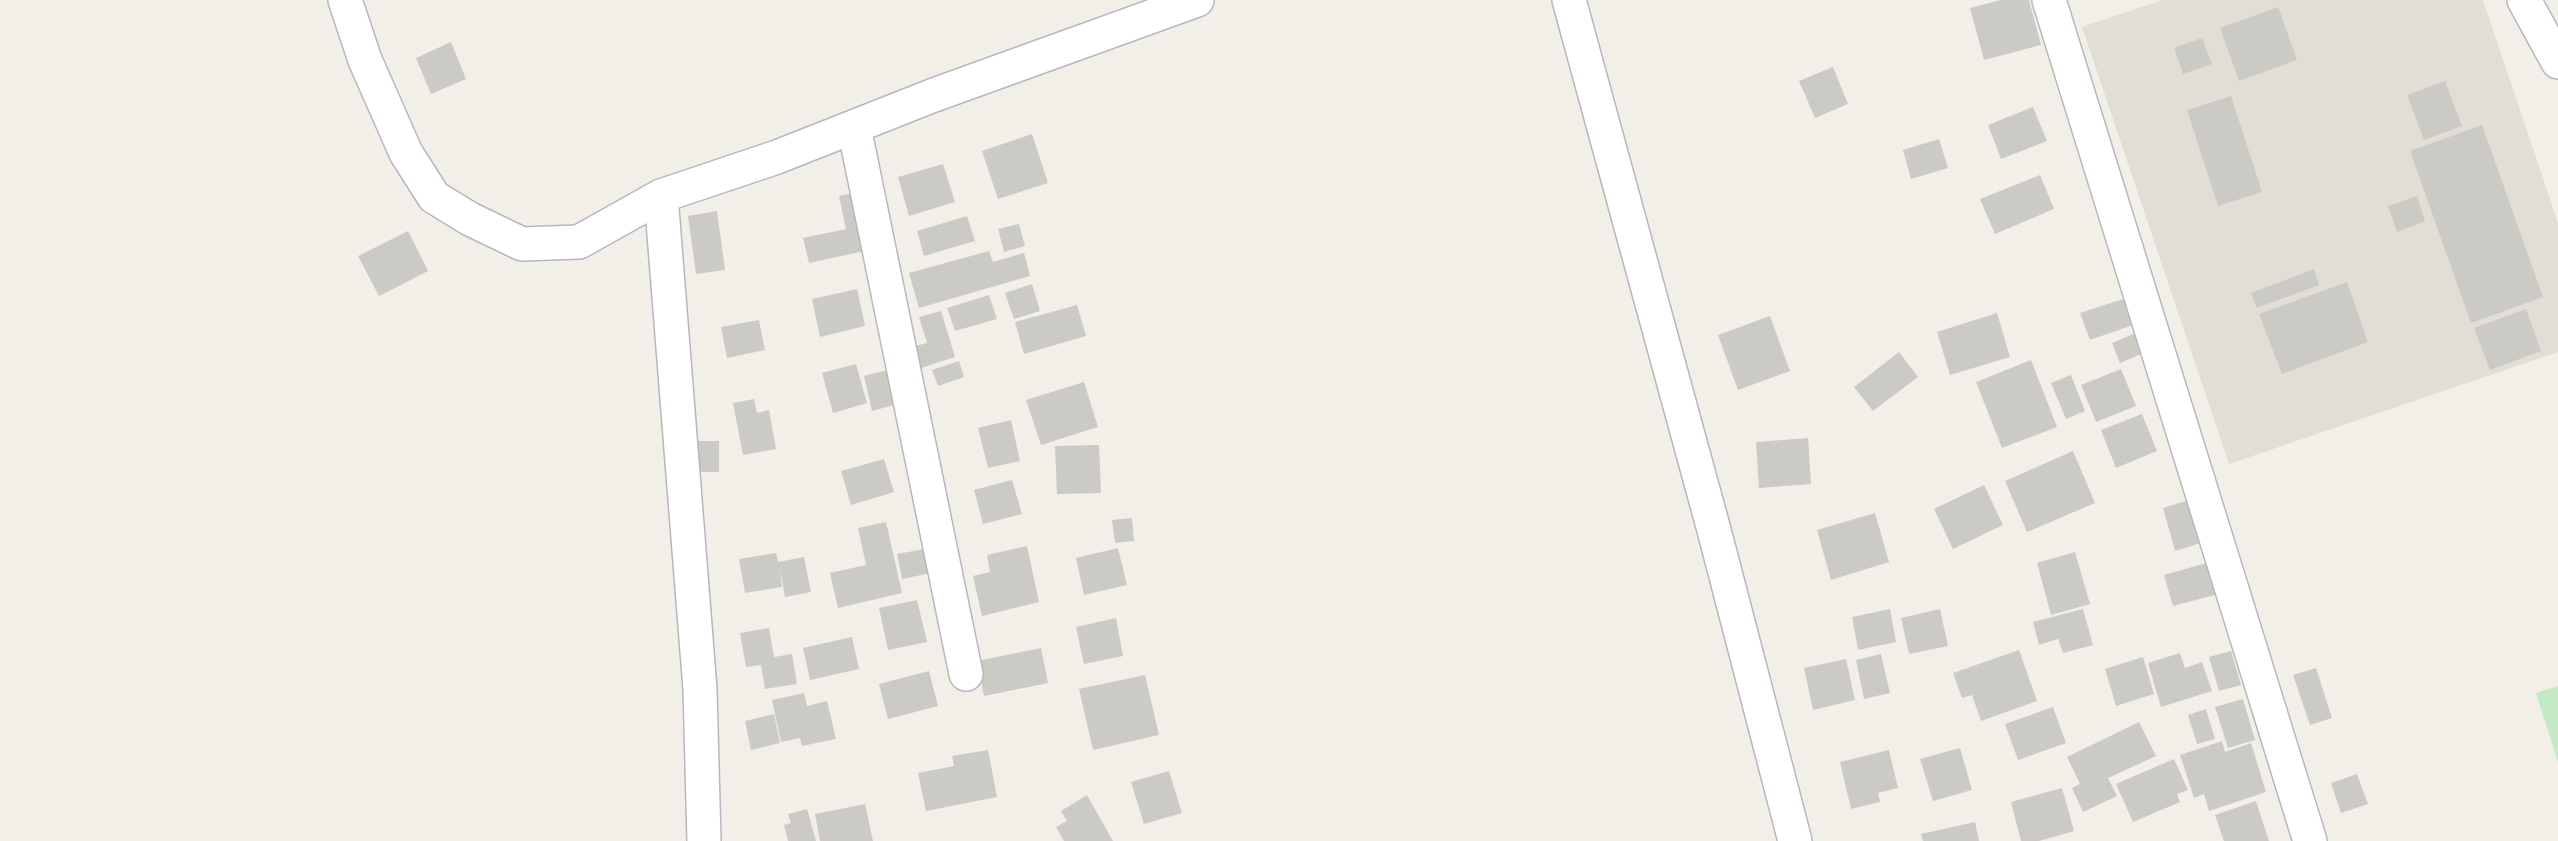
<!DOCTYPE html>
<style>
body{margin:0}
canvas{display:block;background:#f1efe8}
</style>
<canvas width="2558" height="841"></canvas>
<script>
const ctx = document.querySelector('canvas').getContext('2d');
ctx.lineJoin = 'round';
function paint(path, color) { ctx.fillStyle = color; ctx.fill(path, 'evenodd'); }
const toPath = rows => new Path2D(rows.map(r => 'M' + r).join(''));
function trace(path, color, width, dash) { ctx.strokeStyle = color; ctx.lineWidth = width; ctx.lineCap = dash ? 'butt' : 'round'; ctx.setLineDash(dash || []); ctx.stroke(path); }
paint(toPath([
 [2163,0,2483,0,2558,223,2558,352,2229,464,2082,27]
]), '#e1ded6');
paint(toPath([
 [2558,686,2558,762,2536,693]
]), '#c5e8c5');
paint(toPath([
 [2001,0,2029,0,2041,45,1984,60,1970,8],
 [2278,7,2297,60,2239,81,2220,28],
 [2202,38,2212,64,2183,74,2174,48],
 [451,42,466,79,431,94,416,58],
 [1833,67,1848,104,1815,118,1799,81],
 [2445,81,2462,126,2424,140,2407,95],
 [2231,96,2262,192,2218,206,2187,110],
 [2033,107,2047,141,2001,159,1988,125],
 [2482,125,2543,297,2471,323,2410,151],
 [1032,134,1048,183,998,199,982,151],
 [1939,139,1948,168,1911,179,1903,150],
 [943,164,955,202,909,216,898,177],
 [2040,175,2054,209,1995,234,1980,199],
 [866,190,878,248,809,263,803,238,846,229,839,196],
 [2417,196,2425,221,2397,232,2388,206],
 [717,211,725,270,696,274,688,216],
 [967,216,975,241,924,256,917,231],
 [1019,224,1025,246,1004,252,998,229],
 [408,231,428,271,379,296,358,256],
 [989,251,993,262,1024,253,1030,276,919,308,909,273],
 [2314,269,2319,285,2257,308,2251,293],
 [2347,282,2368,342,2282,374,2259,314],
 [1032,284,1040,311,1014,319,1005,293],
 [857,289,865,326,820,337,812,299],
 [989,295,997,319,955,331,947,308],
 [2123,299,2133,325,2090,340,2080,313],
 [1077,305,1086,336,1024,354,1015,322],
 [2526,309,2541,351,2490,370,2474,328],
 [941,311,955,357,918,369,911,347,927,343,919,317],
 [1997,313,2010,357,1950,375,1937,332],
 [1770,316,1790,371,1738,390,1718,335],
 [759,320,765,350,727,358,721,327],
 [2138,332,2146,352,2120,363,2112,343],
 [1899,352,1918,377,1873,411,1854,387],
 [2031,360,2057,427,2002,448,1976,382],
 [959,361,964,377,938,386,932,370],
 [856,364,867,403,833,413,822,373],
 [891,369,901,403,872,411,864,376],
 [2121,369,2136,406,2096,422,2081,385],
 [2071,375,2085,411,2066,419,2051,383],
 [1084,382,1098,427,1041,445,1026,400],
 [754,399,757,413,769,410,776,449,743,455,733,403],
 [2142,414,2157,451,2116,468,2101,430],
 [1011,420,1020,461,988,468,978,428],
 [1808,438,1811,484,1759,488,1756,442],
 [697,441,719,441,719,472,698,472],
 [1099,445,1101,493,1057,494,1055,446],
 [2073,451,2095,503,2027,532,2005,481],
 [884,459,894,492,851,505,841,471],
 [1012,480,1022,514,983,524,974,490],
 [1984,485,2003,525,1953,549,1934,509],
 [2192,499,2204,542,2175,551,2163,508],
 [1875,513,1889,562,1831,580,1817,530],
 [1132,518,1134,541,1115,543,1112,520],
 [886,522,902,593,838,608,830,573,866,565,858,528],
 [1027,546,1039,602,982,616,973,576,990,572,987,555],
 [936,547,941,571,902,579,897,554],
 [1118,548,1127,585,1084,595,1076,558],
 [2075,552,2090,604,2051,615,2037,563],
 [776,553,778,562,804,557,811,592,785,597,780,569,782,587,745,593,739,559],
 [2210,562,2218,594,2173,606,2164,575],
 [917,600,927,642,888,650,879,608],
 [1890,609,1896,642,1858,650,1852,617],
 [1940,609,1948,646,1909,654,1901,618],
 [2083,609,2093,645,2063,653,2058,639,2039,645,2033,622],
 [1116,618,1123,656,1084,664,1076,627],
 [769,628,774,657,792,654,797,684,765,689,761,665,746,667,740,633],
 [852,637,859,669,810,680,803,648],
 [1041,648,1048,683,984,696,977,661],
 [2019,650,2037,701,1981,721,1972,695,1962,698,1953,673],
 [2231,651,2241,685,2219,691,2209,657],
 [2180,653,2185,668,2202,662,2212,691,2161,707,2148,663],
 [1881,654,1890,693,1864,699,1856,660],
 [2143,657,2154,694,2116,706,2105,669],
 [1846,659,1855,700,1813,710,1804,668],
 [2316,668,2332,718,2310,725,2293,675],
 [929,671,938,706,888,719,879,684],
 [1145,675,1159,735,1093,750,1079,689],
 [804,693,807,706,827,701,836,739,802,746,800,738,781,742,772,700],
 [2243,699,2255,740,2228,748,2215,707],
 [2053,707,2066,743,2018,760,2005,724],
 [2206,709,2215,739,2197,744,2188,715],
 [774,714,780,743,751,750,745,721],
 [2139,722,2156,756,2108,778,2117,796,2083,812,2072,788,2080,784,2067,757],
 [2222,741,2225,752,2251,743,2266,792,2209,811,2204,794,2194,798,2180,755],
 [1960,748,1972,790,1933,801,1920,759],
 [988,750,997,797,926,811,918,773,954,766,952,756],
 [1889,750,1898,788,1878,793,1880,802,1851,809,1840,762],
 [2174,759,2188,790,2177,794,2180,802,2133,822,2116,784],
 [1169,771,1182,813,1144,824,1131,782],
 [2357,774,2368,804,2341,813,2331,783],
 [2062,788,2074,831,2039,841,2021,841,2011,802],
 [1087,795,1113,841,1064,841,1056,827,1067,821,1061,811],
 [2256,801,2269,841,2224,841,2215,815],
 [865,804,873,841,820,841,815,814],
 [807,809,816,841,788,841,784,825,791,823,788,814],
 [1975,822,1979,841,1923,841,1921,834]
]), '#cccac5');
const minor = toPath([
 [345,0,365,60,406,153,434,197,470,219,522,244,579,242,661,196,777,157,934,95,1197,0],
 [1569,0,1714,530,1795,841],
 [2049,0,2310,841],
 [2524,0,2558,62],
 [854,127,966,674],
 [661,196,700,689,704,841]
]);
trace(minor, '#b5b8bc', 36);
trace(minor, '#fff', 33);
</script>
